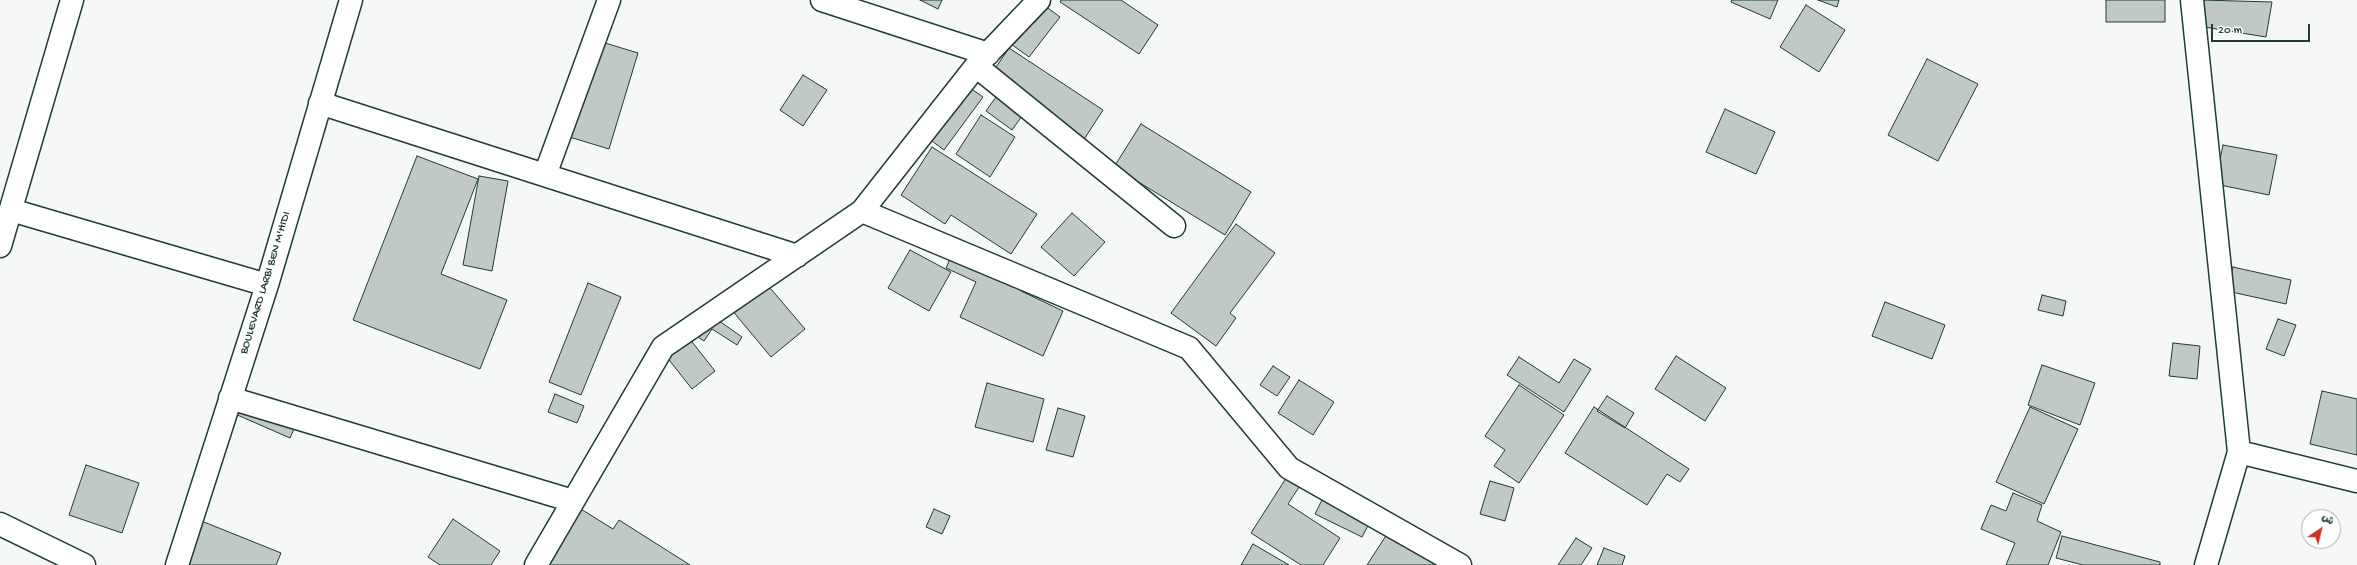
<!DOCTYPE html>
<meta charset="utf-8">
<style>
body{margin:0}
#map{position:relative;width:2357px;height:565px;overflow:hidden;background:#f6f7f7;font-family:"Gochi Hand","Playpen Sans Arabic",sans-serif}
canvas{display:block}
.north{position:absolute;left:2301px;top:509px;width:40px;height:40px;box-sizing:border-box;background:#fff;border:1px solid #a5b1ae;border-radius:50%;rotate:35deg;font-size:11px;font-weight:700;line-height:16px;text-align:center;color:#1f3d34}
.north::after{content:'';display:block;margin:auto;width:14px;height:18px;background:#c8321e;clip-path:polygon(50% 0,100% 100%,50% 72%,0 100%)}
.scale{position:absolute;left:2211px;top:24px;width:99px;height:18px;box-sizing:border-box;border:2px solid #1f3d34;border-top:0;padding-left:5px;font-size:12px;line-height:14px;white-space:nowrap;color:#1f3d34;-webkit-text-stroke:3px #fff;paint-order:stroke}
</style>
<div id="map">
<canvas width="2357" height="565"></canvas>
<div class="north">ش</div>
<div class="scale">20 m</div>
</div>
<script>
const ctx = document.querySelector('canvas').getContext('2d');
ctx.lineJoin = 'round';
function paint(path, color) { ctx.fillStyle = color; ctx.fill(path, 'evenodd'); }
const toPath = rows => new Path2D(rows.map(r => 'M' + r).join(''));
function trace(path, color, width, dash) { ctx.strokeStyle = color; ctx.lineWidth = width; ctx.lineCap = dash ? 'butt' : 'round'; ctx.setLineDash(dash || []); ctx.stroke(path); }
function label(font, color, halo, rows, align = 'center') {
  ctx.font = font + ' "Gochi Hand",sans-serif'; ctx.lineWidth = 3.5; ctx.setLineDash([]); ctx.textBaseline = 'middle'; ctx.strokeStyle = halo; ctx.fillStyle = color; for (const [text, x, y, turn = 0] of rows) {
    ctx.save(); ctx.translate(x, y); ctx.rotate((+turn || 0) * Math.PI / 180); ctx.textAlign = isNaN(turn) ? turn : align; if (halo) ctx.strokeText(text, 0, 0); ctx.fillText(text, 0, 0); ctx.restore();
  }
}
const building = toPath([
 [920,0,942,0,938,9,920,0],
 [1037,0,1060,17,1029,57,1004,39,1037,0],
 [1061,0,1121,0,1158,25,1139,54,1060,2,1061,0],
 [1732,0,1778,0,1770,19,1731,2,1732,0],
 [1818,0,1839,0,1837,7,1818,0],
 [2106,0,2165,0,2165,22,2106,22,2106,0],
 [2202,0,2272,2,2266,37,2198,26,2202,0],
 [1806,5,1845,30,1819,72,1780,47,1806,5],
 [592,39,638,53,609,149,563,135,592,39],
 [1009,48,1103,110,1083,141,988,79,1009,48],
 [1927,59,1978,84,1938,161,1888,135,1927,59],
 [803,75,827,90,803,126,780,110,803,75],
 [967,86,983,97,944,150,928,138,967,86],
 [996,97,1022,116,1012,130,986,111,996,97],
 [1725,109,1775,132,1756,174,1706,152,1725,109],
 [981,115,1015,137,990,177,956,154,981,115],
 [1141,124,1251,192,1225,235,1114,167,1141,124],
 [2223,145,2277,155,2269,195,2215,184,2223,145],
 [932,147,1037,214,1011,254,951,215,945,224,901,195,932,147],
 [417,156,478,179,441,274,507,300,480,369,353,320,417,156],
 [479,176,508,181,492,271,463,265,479,176],
 [1072,213,1105,242,1074,276,1041,247,1072,213],
 [1236,224,1275,253,1230,313,1236,318,1216,346,1171,313,1236,224],
 [955,248,1025,281,1021,291,1063,311,1043,356,960,317,976,282,946,268,955,248],
 [910,250,951,272,929,311,888,288,910,250],
 [2233,267,2291,280,2286,304,2227,291,2233,267],
 [759,275,805,329,771,357,726,303,759,275],
 [588,283,621,297,581,395,549,382,588,283],
 [2042,295,2066,301,2063,316,2038,310,2042,295],
 [1885,302,1945,325,1932,359,1872,336,1885,302],
 [705,311,742,337,737,345,712,329,704,341,690,332,705,311],
 [2278,319,2296,325,2284,356,2266,349,2278,319],
 [685,333,715,371,692,389,662,351,685,333],
 [2173,343,2200,346,2197,379,2169,376,2173,343],
 [1676,356,1726,388,1705,421,1655,389,1676,356],
 [1519,357,1559,383,1574,359,1591,369,1564,412,1507,375,1519,357],
 [2042,365,2095,383,2080,425,2028,405,2042,365],
 [1273,366,1290,377,1277,396,1260,385,1273,366],
 [1299,380,1334,402,1313,435,1278,413,1299,380],
 [987,383,1044,399,1033,442,975,427,987,383],
 [1519,385,1564,415,1519,483,1494,466,1505,450,1485,436,1519,385],
 [245,391,300,415,290,438,235,414,245,391],
 [2322,391,2357,399,2357,455,2310,444,2322,391],
 [555,394,584,406,577,423,548,412,555,394],
 [1607,396,1634,413,1625,428,1597,411,1607,396],
 [1594,407,1689,469,1680,482,1667,474,1647,505,1565,453,1594,407],
 [2030,407,2078,429,2044,504,1996,482,2030,407],
 [1058,408,1085,416,1073,457,1046,450,1058,408],
 [86,465,139,483,122,533,69,515,86,465],
 [1290,472,1303,481,1288,504,1340,538,1323,565,1301,565,1251,533,1290,472],
 [1490,481,1514,488,1505,521,1480,514,1490,481],
 [2013,493,2042,505,2037,521,2061,532,2048,565,2006,565,2015,543,1981,529,1991,505,2006,511,2013,493],
 [1324,496,1371,520,1362,537,1315,514,1324,496],
 [576,506,613,529,619,520,690,565,539,565,576,506],
 [934,509,950,516,942,534,926,527,934,509],
 [453,519,500,551,491,565,440,565,428,557,453,519],
 [199,520,281,553,276,565,181,565,199,520],
 [1391,528,1446,565,1367,565,1391,528],
 [2062,536,2160,562,2160,565,2083,565,2056,558,2062,536],
 [1576,538,1592,548,1581,565,1558,565,1576,538],
 [1253,544,1289,565,1241,565,1253,544],
 [1604,548,1625,556,1622,565,1597,565,1604,548]
]);
paint(building, '#c0c9c6');
trace(building, '#1f3d34', 1);
const minor = toPath([
 [822,0,988,54],
 [2192,0,2239,452,2206,565],
 [976,66,1174,226],
 [320,103,797,256],
 [545,175,609,0],
 [11,210,267,285],
 [862,211,1189,348,1289,468,1460,565],
 [0,246,72,0],
 [230,398,573,501],
 [2239,452,2357,481],
 [0,524,84,565],
 [177,565,267,285,351,0],
 [536,565,663,347,862,211,976,66,1039,0]
]);
trace(minor, '#1f3d34', 25);
trace(minor, '#fff', 22);
label('12px', '#1f3d34', '#fff', [
 ["BOULEVARD LARBI BEN M'HIDI",266,283,-73]
]);
</script>
